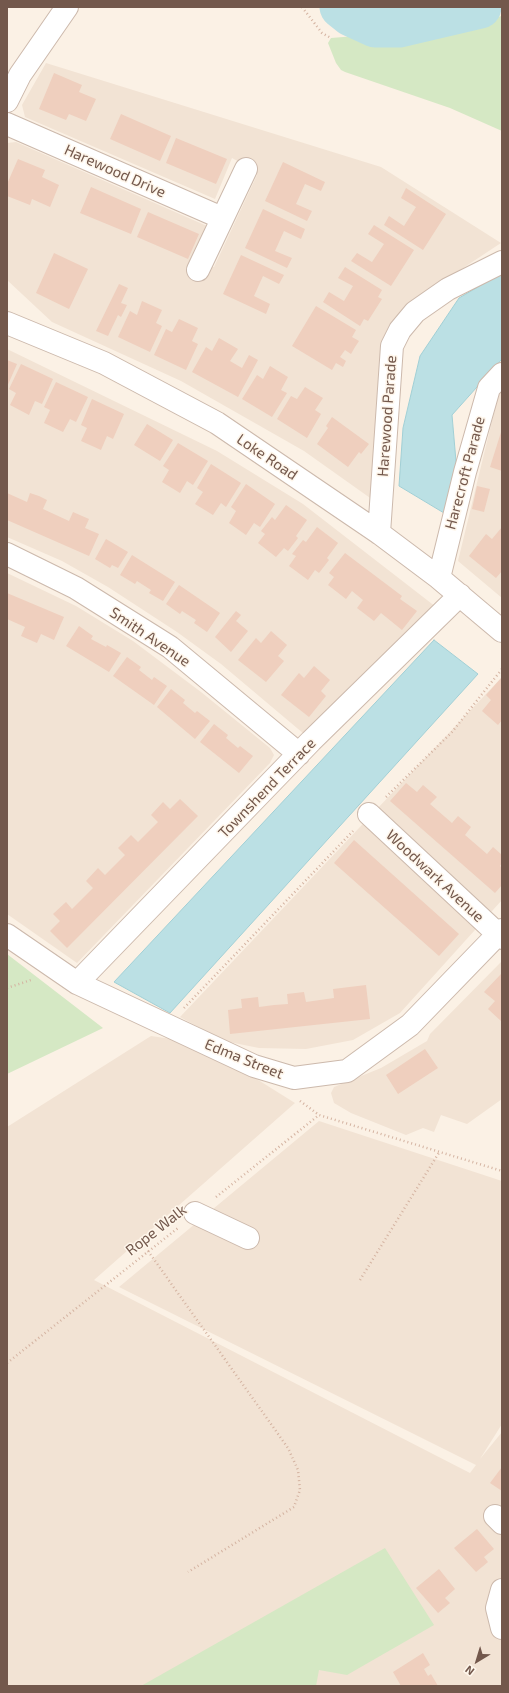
<!DOCTYPE html>
<style>
body{margin:0}
#map{position:relative;width:509px;height:1693px;overflow:hidden;background:#fbf1e5;font-family:"Exo 2",sans-serif}
canvas{display:block}
.frame{position:absolute;inset:0;border:8px solid #73584c;pointer-events:none}
.north{position:absolute;left:457px;top:1641px;width:40px;height:40px;-webkit-text-stroke:3px #fef6eb;paint-order:stroke;rotate:218deg;font-size:11px;font-weight:700;line-height:16px;text-align:center;color:#73584c}
.north::after{content:'';display:block;margin:auto;width:14px;height:18px;background:#73584c;clip-path:polygon(50% 0,100% 100%,50% 72%,0 100%)}
</style>
<div id="map">
<canvas width="509" height="1693"></canvas>
<div class="frame"></div>
<div class="north">N</div>
</div>
<script>
const ctx = document.querySelector('canvas').getContext('2d');
ctx.lineJoin = 'round';
function paint(path, color) { ctx.fillStyle = color; ctx.fill(path, 'evenodd'); }
const toPath = rows => new Path2D(rows.map(r => 'M' + r).join(''));
function trace(path, color, width, dash) { ctx.strokeStyle = color; ctx.lineWidth = width; ctx.lineCap = dash ? 'butt' : 'round'; ctx.setLineDash(dash || []); ctx.stroke(path); }
function label(font, color, halo, rows, align = 'center') {
  ctx.font = font + ' "Exo 2",sans-serif'; ctx.lineWidth = 3; ctx.setLineDash([]); ctx.textBaseline = 'middle'; ctx.strokeStyle = halo; ctx.fillStyle = color; for (const [text, x, y, turn = 0] of rows) {
    ctx.save(); ctx.translate(x, y); ctx.rotate((+turn || 0) * Math.PI / 180); ctx.textAlign = isNaN(turn) ? turn : align; if (halo) ctx.strokeText(text, 0, 0); ctx.fillText(text, 0, 0); ctx.restore();
  }
}
paint(toPath([
 [372,7,430,7,413,11,395,12],
 [46,63,381,167,501,243,410,303,373,500,304,451,181,381,52,322,7,280,7,143,16,142,207,226,188,267,214,267,257,175,254,170,232,158,215,199,25,117,22,105],
 [7,349,217,451,303,504,436,607,310,739,221,664,177,632,108,587,62,561,7,537],
 [502,385,502,598,458,561,500,388],
 [7,573,76,606,133,641,201,692,270,748,274,755,270,763,77,963,7,914],
 [502,677,502,900,400,1013,353,1040,306,1049,259,1048,224,1041,180,1017],
 [501,962,502,1099,467,1124,441,1115,434,1132,423,1128,406,1135,351,1113,334,1103,331,1093,334,1087,381,1068,427,1041,430,1034],
 [151,1036,178,1040,231,1063,295,1103,94,1280,470,1473,476,1465,119,1287,319,1121,502,1181,502,1424,480,1459,502,1432,502,1686,7,1686,7,1127]
]), '#f2e3d4');
paint(toPath([
 [502,16,502,131,450,108,345,72,341,70,336,63,328,43,331,38,417,31],
 [7,954,103,1028,7,1074],
 [385,1548,434,1625,347,1675,319,1670,316,1686,141,1686]
]), '#d5e8c4');
const water = toPath([
 [502,273,502,359,452,415,457,473,444,513,399,486,403,428,420,356,459,298,502,273],
 [434,640,478,674,170,1013,114,982,434,640]
]);
paint(water, '#bbe0e4');
trace(water, '#a1cfd5', 1);
trace(toPath([
 [341,7,351,15,375,26,399,26,480,7]
]), '#bbe0e4', 43);
paint(toPath([
 [54,73,82,85,79,92,96,99,86,121,69,114,66,120,39,109],
 [121,114,171,136,160,161,110,139],
 [176,138,227,159,216,184,166,163],
 [18,159,45,170,42,177,59,185,50,207,32,199,30,205,7,196,7,184],
 [283,162,325,182,321,191,305,184,296,204,312,211,307,221,265,201],
 [91,187,141,209,131,234,80,213],
 [406,188,446,214,423,250,384,225,389,216,404,226,416,207,401,198],
 [263,209,305,229,301,239,284,231,275,251,292,258,287,268,245,248],
 [148,212,199,234,188,259,137,237],
 [374,225,414,250,391,286,351,261,357,253,372,262,384,244,368,234],
 [54,253,88,269,69,309,36,293],
 [241,255,284,275,279,284,263,276,254,296,270,304,266,314,223,294],
 [345,267,382,290,378,297,382,299,368,321,364,319,360,326,323,302,329,292,344,301,353,286,338,278],
 [119,284,128,288,121,303,127,305,121,317,118,315,108,336,96,331],
 [142,301,162,310,156,323,162,326,150,352,118,337,130,311,137,315],
 [316,306,356,330,352,337,359,341,355,347,351,354,345,350,340,357,346,361,343,367,336,363,332,370,292,346],
 [179,319,198,328,192,341,198,344,186,370,154,355,166,329,172,332],
 [219,338,238,349,230,361,242,368,249,355,258,360,238,397,192,372,206,347,212,351],
 [7,360,17,364,7,387],
 [21,364,53,379,42,404,35,401,29,415,10,405,16,393,9,389],
 [270,366,288,377,281,390,287,393,272,417,242,399,257,375,263,379],
 [56,382,88,397,76,422,70,419,63,432,44,423,50,410,44,407],
 [305,387,323,398,315,410,321,414,307,438,277,419,291,396,297,399],
 [92,399,124,414,113,439,107,436,101,450,81,441,87,428,81,425],
 [332,417,369,444,361,454,359,452,348,467,317,444,328,428,326,426],
 [147,424,173,440,160,461,134,445],
 [502,429,502,471,490,467],
 [178,443,208,461,193,485,187,481,180,493,162,482,169,470,163,466],
 [211,464,241,483,226,507,221,503,213,515,195,504,203,492,197,488],
 [246,484,275,504,260,527,254,523,246,535,229,523,236,511,231,507],
 [477,486,490,489,484,512,472,509],
 [7,493,27,502,30,493,39,496,47,500,43,509,69,521,73,512,89,519,85,528,99,534,89,556,7,520],
 [286,505,307,520,296,536,298,538,288,551,284,548,276,557,258,543,265,534,261,531,272,517,275,520],
 [317,527,338,543,327,558,329,560,319,573,315,570,308,580,289,566,296,556,292,554,303,540,306,542],
 [502,527,502,571,496,578,469,556,486,534,492,539],
 [106,539,128,552,118,568,112,565,110,568,95,559],
 [345,553,402,596,400,599,417,611,402,630,381,613,374,621,357,608,363,600,352,591,346,599,328,585,334,577,329,573],
 [132,555,175,582,163,601,149,593,151,590,137,581,135,584,120,575],
 [179,585,220,613,207,632,194,623,196,620,182,611,180,614,166,604],
 [7,593,64,617,54,640,41,634,37,643,21,636,25,627,7,619],
 [236,611,241,615,236,621,248,631,231,652,215,637],
 [79,626,93,636,91,639,106,647,107,645,121,653,109,672,66,646],
 [271,631,287,645,278,656,284,661,266,682,238,660,256,638,261,643],
 [127,657,141,667,139,670,152,680,154,677,167,686,154,705,113,676],
 [314,666,330,680,321,691,326,696,309,717,281,695,299,673,304,678],
 [502,677,502,720,498,725,482,711,491,700,486,695],
 [171,689,185,700,183,703,195,713,197,711,210,721,195,739,157,707],
 [214,724,228,735,226,738,238,748,240,746,253,756,239,773,200,742],
 [406,783,417,792,423,785,437,797,430,804,452,823,458,816,471,827,465,835,487,854,493,847,502,855,502,863,500,866,502,868,502,885,495,893,390,801],
 [180,799,198,816,67,948,50,931,60,921,53,914,66,902,72,909,93,888,86,881,98,868,105,875,125,855,118,848,131,835,138,842,158,822,151,815,163,802,170,809],
 [354,840,459,934,439,956,334,863],
 [501,974,502,1019,501,1021,488,1009,495,1001,484,992],
 [366,985,370,1019,230,1034,228,1010,242,1008,241,999,258,997,259,1007,274,1005,288,1004,287,994,304,992,306,1002,334,998,333,989],
 [425,1049,438,1068,398,1094,386,1075],
 [502,1467,502,1491,490,1483],
 [477,1529,494,1549,484,1557,488,1562,476,1572,454,1548],
 [439,1569,455,1589,445,1598,450,1603,438,1613,416,1588],
 [423,1653,430,1665,424,1669,428,1676,431,1674,438,1686,401,1686,393,1672]
]), '#efcfbe');
const minor = toPath([
 [7,101,20,75,67,7],
 [7,124,222,218],
 [198,270,246,169],
 [7,323,104,363,217,423,379,533,439,578,502,631],
 [379,533,392,346,400,330,415,312,448,289,502,262],
 [7,554,76,588,170,647,299,754],
 [439,578,465,472,489,388,502,374],
 [369,814,502,938],
 [7,935,77,983,254,1066,294,1078,347,1071,410,1025,502,930],
 [77,983,311,741,460,595],
 [195,1213,248,1238],
 [495,1516,502,1523],
 [502,1590,497,1608,502,1628]
]);
trace(minor, '#ccb9ac', 24);
trace(toPath([
 [302,7,322,33,331,38],
 [386,797,452,732,502,669],
 [7,988,31,980],
 [184,1008,353,831],
 [300,1101,319,1115,502,1171],
 [216,1197,319,1115],
 [148,1251,288,1448,298,1470,300,1490,294,1507,188,1572],
 [360,1280,440,1151],
 [7,1363,178,1228]
]), '#d4b3a1', 2.5, [1, 3]);
trace(minor, '#fff', 22);
label('15px', '#73584c', '#fef6eb', [
 ["Harewood Drive",115,171,24],
 ["Harewood Parade",387,416,-86],
 ["Loke Road",267,457,34],
 ["Harecroft Parade",465,473,-75],
 ["Smith Avenue",150,637,34],
 ["Townshend Terrace",267,788,-46],
 ["Woodwark Avenue",435,876,43],
 ["Edma Street",244,1059,22],
 ["Rope Walk",156,1230,-38]
]);
</script>
